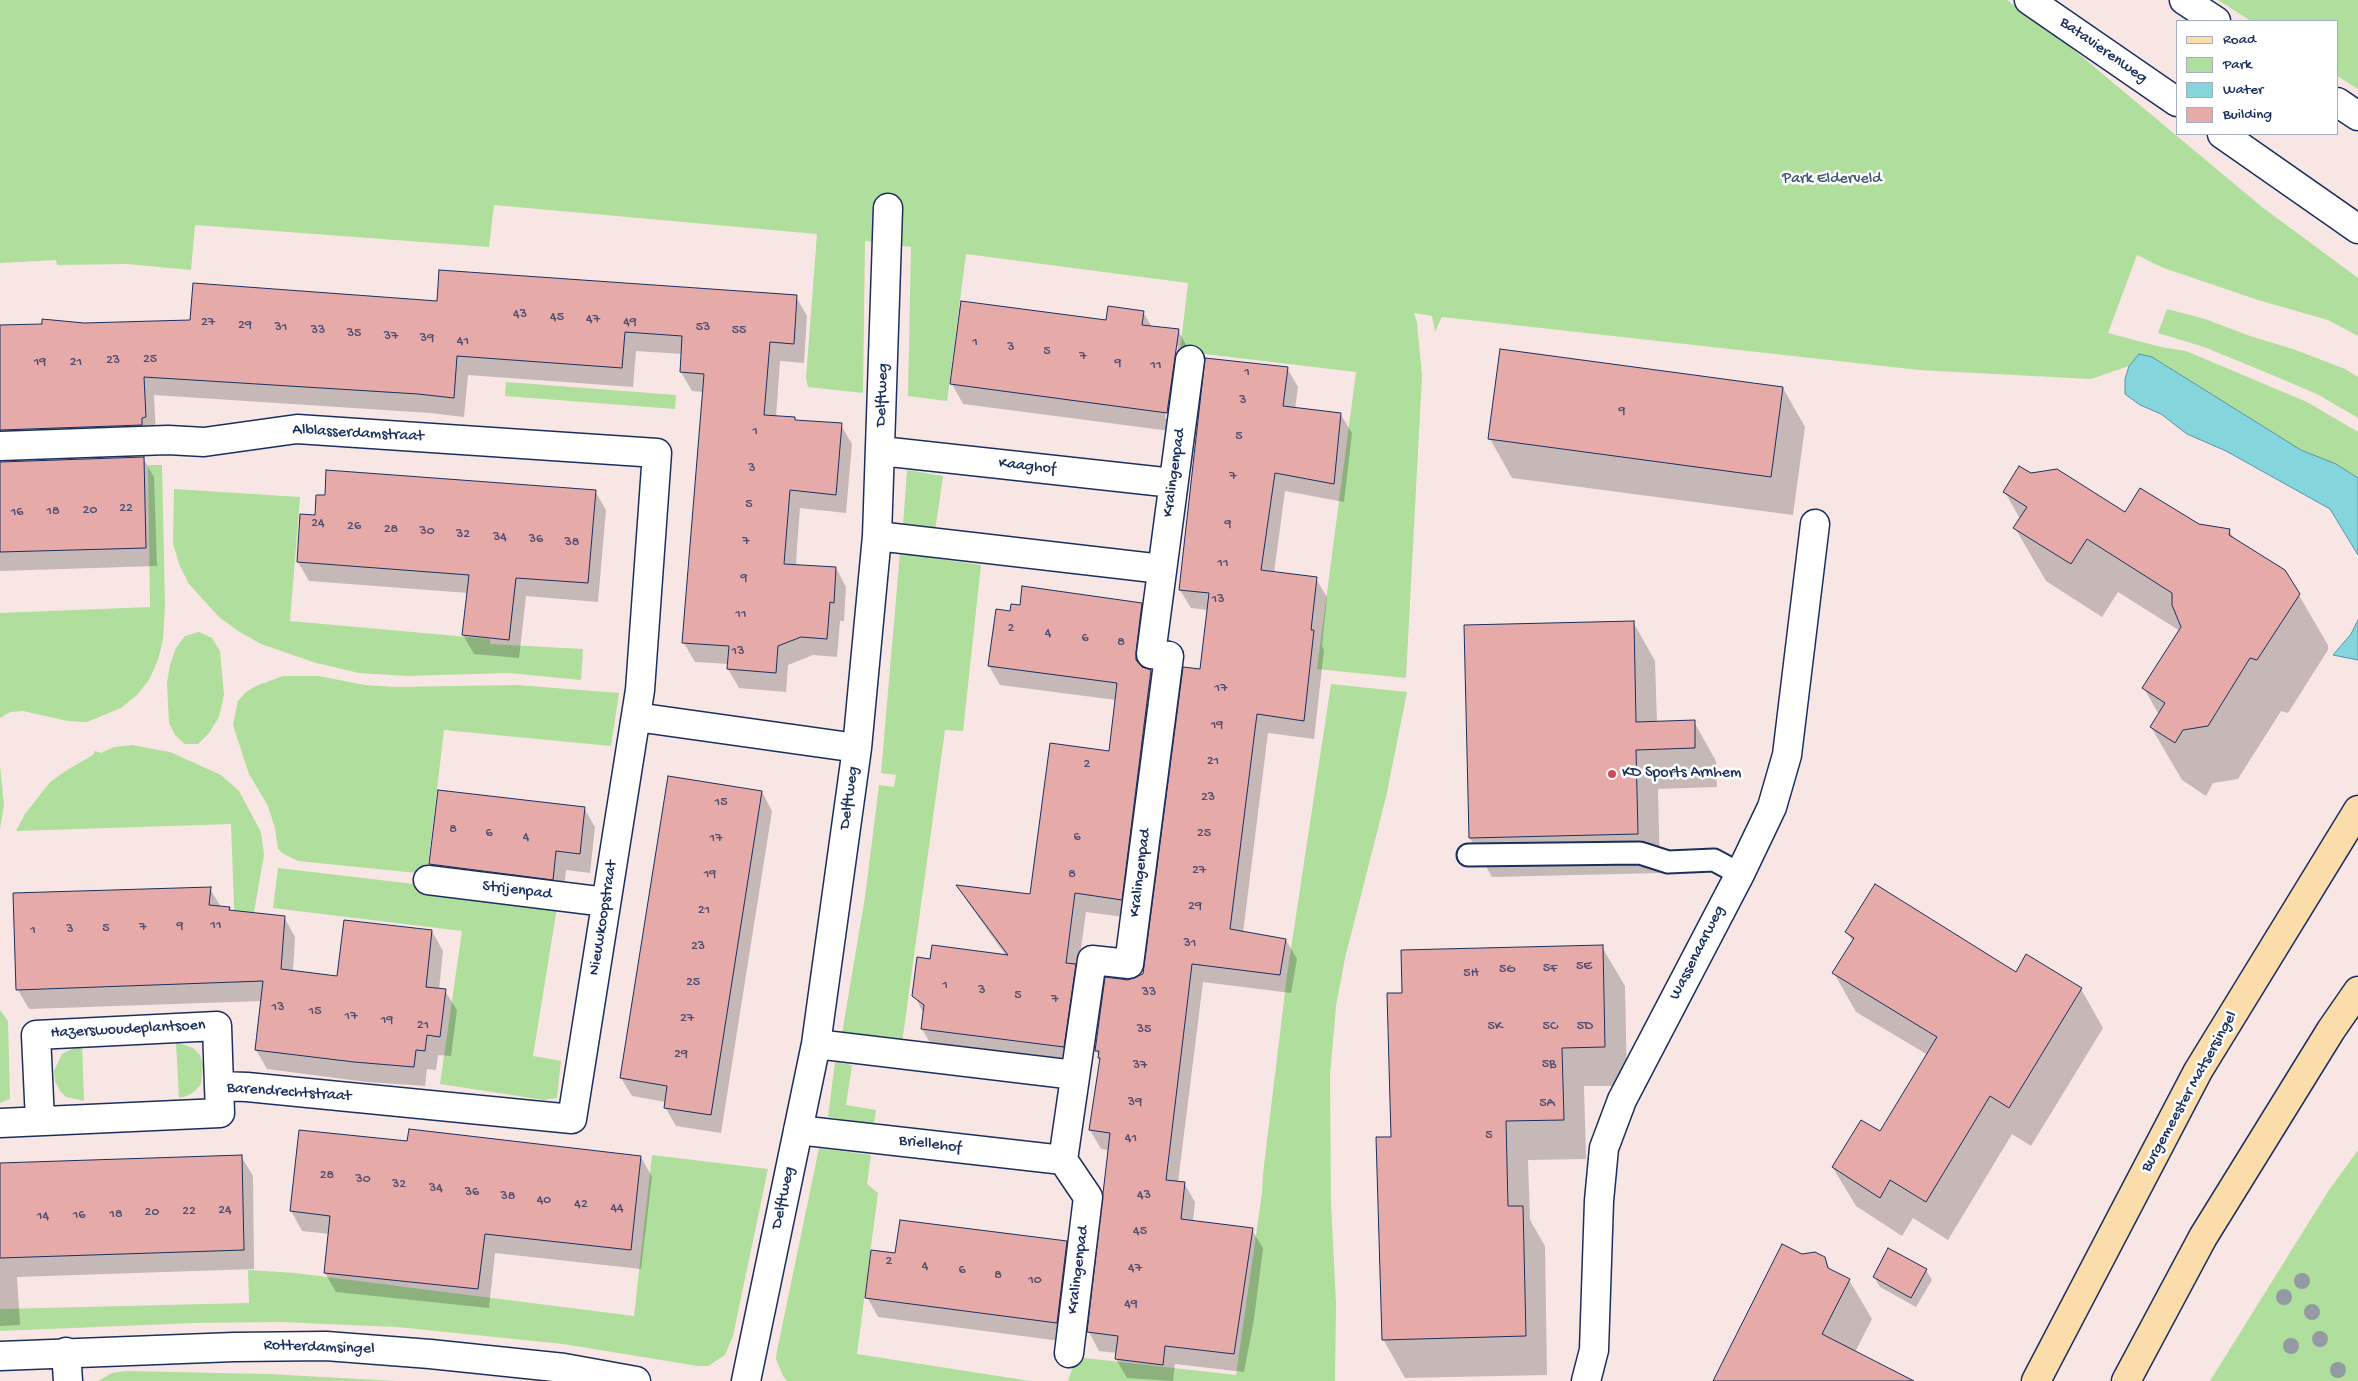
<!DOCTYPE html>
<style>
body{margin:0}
#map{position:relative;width:2358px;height:1381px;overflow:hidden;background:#f8e6e5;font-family:"Gochi Hand",sans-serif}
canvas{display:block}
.legend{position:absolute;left:2176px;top:20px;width:162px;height:115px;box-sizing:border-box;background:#fff;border:1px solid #a4acbf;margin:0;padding:6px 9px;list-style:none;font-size:15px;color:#1b2f5e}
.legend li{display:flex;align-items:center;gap:10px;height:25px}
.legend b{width:25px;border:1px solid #a4acbf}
</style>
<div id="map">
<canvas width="2358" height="1381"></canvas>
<ul class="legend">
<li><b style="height:6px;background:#faddab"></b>Road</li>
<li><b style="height:14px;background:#afde9d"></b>Park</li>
<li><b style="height:14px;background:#84d5dc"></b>Water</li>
<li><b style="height:14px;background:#e6aaa8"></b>Building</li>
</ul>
</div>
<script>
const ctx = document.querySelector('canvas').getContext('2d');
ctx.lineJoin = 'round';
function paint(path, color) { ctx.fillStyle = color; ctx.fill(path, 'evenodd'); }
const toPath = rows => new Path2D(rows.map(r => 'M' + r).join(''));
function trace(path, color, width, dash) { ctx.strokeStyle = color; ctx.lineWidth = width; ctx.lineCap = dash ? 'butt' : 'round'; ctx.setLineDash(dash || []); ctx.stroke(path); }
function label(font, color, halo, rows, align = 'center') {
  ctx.font = font + ' "Gochi Hand",sans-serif'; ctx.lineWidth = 5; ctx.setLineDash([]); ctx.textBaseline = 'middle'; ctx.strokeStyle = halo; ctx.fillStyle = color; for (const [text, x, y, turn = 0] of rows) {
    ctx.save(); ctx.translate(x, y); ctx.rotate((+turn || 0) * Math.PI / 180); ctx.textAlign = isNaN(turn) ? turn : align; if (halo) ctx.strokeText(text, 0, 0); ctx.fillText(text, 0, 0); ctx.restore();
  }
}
paint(toPath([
 [0,0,2007,0,2050,30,2262,207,2358,278,2358,336,2328,320,2258,300,2161,267,2137,255,2108,333,2161,347,2186,351,2307,402,2358,432,2358,478,2336,464,2301,450,2152,357,2139,354,2129,366,2091,379,1919,370,1442,317,1435,332,1432,316,1414,313,1417,323,1422,375,1406,678,1317,669,1356,372,1180,351,1188,283,966,254,947,401,908,396,911,247,865,241,863,393,808,387,806,378,817,234,494,205,489,247,195,225,191,270,127,264,57,265,56,260,0,263],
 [2218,0,2358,0,2358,89,2337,76,2337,21,2251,21],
 [2167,309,2205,319,2250,336,2293,349,2345,369,2358,377,2358,418,2317,394,2253,367,2204,347,2158,333],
 [506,382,676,395,675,409,505,396],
 [148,465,162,465,165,604,163,640,158,660,149,680,137,695,121,708,87,722,68,721,23,711,10,712,0,718,0,613,150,607],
 [907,470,943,476,935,531,903,526],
 [174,489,300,497,290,621,490,639,490,644,583,649,581,680,509,673,408,676,359,673,316,663,261,644,238,631,219,617,189,584,179,564,173,543],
 [900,553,981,565,963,731,945,730,902,1043,842,1034,865,897,879,785,894,787,896,775,881,773],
 [199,632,212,638,220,651,224,695,219,717,209,733,198,744,185,744,175,735,169,723,167,683,170,665,176,648,185,636],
 [283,676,318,676,365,685,395,687,517,685,619,693,611,746,444,730,427,874,298,861,282,853,278,849,275,828,268,806,249,774,233,725,238,701,246,692,256,686],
 [1331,684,1407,692,1386,797,1345,958,1336,1006,1330,1076,1331,1202,1336,1304,1335,1381,1068,1381,1076,1357,1236,1375,1262,1193,1263,1174,1287,975],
 [132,745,170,752,221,775,239,791,261,832,264,855,243,975,237,984,231,824,16,831,25,814,50,782,67,770,93,755,95,751,101,753,114,747],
 [0,766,4,805,0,829],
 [278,868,558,901,533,1056,561,1061,557,1098,544,1100,440,1084,462,931,273,908],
 [0,1010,8,1021,10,1099,0,1103],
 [176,1042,193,1048,200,1055,203,1065,201,1084,195,1091,187,1096,179,1098],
 [82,1044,84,1101,66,1097,60,1091,55,1081,54,1071,62,1054],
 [835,1062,852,1065,846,1105,876,1110,874,1124,828,1117],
 [819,1148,871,1155,867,1184,878,1193,857,1354,1030,1381,787,1381,783,1376,776,1359,777,1351],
 [2358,1150,2358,1381,2210,1381,2329,1190],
 [652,1155,768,1169,733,1336,725,1355,708,1366,698,1366,563,1344,397,1327,280,1322,194,1323,0,1331,0,1309,249,1303,248,1270,295,1273,634,1316],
 [125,1371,268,1374,397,1381,98,1381,112,1373]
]), '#afde9d');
const water = toPath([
 [2139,354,2152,357,2301,450,2336,464,2358,478,2358,555,2330,509,2226,451,2187,434,2161,414,2140,405,2125,394,2125,379,2129,366,2139,354],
 [2358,620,2358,660,2333,655,2351,634,2358,620]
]);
paint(water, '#84d5dc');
trace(water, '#5a93aa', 1);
paint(toPath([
 [796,297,807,316,804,363,780,361,776,417,794,418,796,421,841,425,852,444,846,513,800,508,797,547,796,566,836,568,846,587,844,621,840,621,837,657,813,655,788,665,786,692,739,688,728,669,729,664,695,662,684,643,704,392,692,391,681,372,682,354,636,351,633,387,468,375,464,417,430,413,154,395,156,436,0,454,0,326,192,321,438,302],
 [1143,312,1152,327,1178,330,1189,350,1178,432,963,404,952,384,1107,321],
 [1175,346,1178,346,1168,419,1165,419],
 [1287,368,1298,387,1295,409,1341,415,1352,433,1344,502,1285,491,1274,573,1316,579,1327,597,1322,646,1324,650,1314,739,1268,733,1243,933,1286,940,1297,959,1291,993,1203,982,1178,1182,1184,1183,1195,1202,1193,1222,1252,1230,1263,1248,1254,1319,1244,1372,1175,1364,1173,1381,1127,1378,1116,1359,1117,1353,1099,1351,1089,1332,1109,1150,1101,1149,1090,1130,1101,1060,1096,1050,1128,981,1144,975,1201,670,1208,610,1191,608,1180,590],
 [1783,388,1805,427,1793,515,1512,478,1490,439],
 [143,458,154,477,157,566,0,571,0,463],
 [2031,475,2125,514,2229,530,2235,540,2297,592,2328,645,2328,650,2288,713,2281,711,2238,779,2213,783,2206,796,2182,780,2151,727,2159,715,2144,688,2180,631,2118,592,2102,617,2046,581,2015,528,2020,519,2005,492],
 [595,491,606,510,598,602,526,596,519,658,474,654,463,635,468,593,309,581,298,562,326,497],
 [1141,604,1152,623,1146,669,1151,671,1162,690,1132,918,1086,912,1078,970,1074,1065,933,1048,922,1029,924,1014,914,995,1007,957,969,904,958,886,1031,895,1110,752,1116,700,1000,685,989,666,1011,612],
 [1633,622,1655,661,1657,722,1694,722,1716,761,1717,787,1658,789,1660,873,1492,877,1470,838],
 [439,791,584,808,595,827,590,873,566,870,563,898,442,884,431,864],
 [762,792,772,811,721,1133,676,1126,665,1107,666,1102,632,1096,621,1078],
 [210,889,221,907,229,908,231,911,284,917,295,937,293,972,338,978,432,931,443,951,439,990,445,991,457,1010,451,1056,438,1055,436,1070,427,1069,425,1086,367,1082,267,1069,256,1050,262,1001,29,1009,18,990],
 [1847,932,2081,989,2103,1028,2031,1146,2012,1134,1948,1240,1913,1218,1902,1236,1856,1206,1833,1168,1881,1133,1928,1055,1856,1012,1834,973,1853,942],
 [1602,947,1625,986,1627,1086,1584,1086,1586,1159,1528,1160,1530,1220,1545,1246,1547,1375,1405,1378,1383,1339,1392,1138,1403,994],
 [408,1143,641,1157,652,1177,641,1269,495,1253,489,1308,336,1292,325,1273,330,1234,302,1231,291,1211],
 [241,1156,253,1176,254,1269,17,1277,20,1325,0,1326,0,1165],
 [1066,1242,1077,1261,1068,1342,878,1317,867,1297,896,1254],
 [1801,1255,1824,1258,1830,1270,1849,1280,1872,1319,1855,1352,1894,1381,1714,1381],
 [1926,1270,1932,1280,1916,1307,1880,1287,1874,1277]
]), '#0003');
const building = toPath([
 [439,270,797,295,794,344,770,342,764,415,795,417,795,420,842,423,836,495,790,490,784,564,836,567,834,603,830,602,827,639,801,637,778,646,776,673,727,669,729,646,682,643,704,374,680,372,682,336,625,332,622,368,457,356,454,398,418,394,144,377,146,417,142,418,142,425,0,430,0,325,42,324,42,319,84,323,190,320,193,283,437,301,439,270],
 [961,301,1106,320,1108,306,1144,311,1142,325,1179,329,1167,413,950,384,961,301],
 [1500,349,1783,387,1771,477,1488,439,1500,349],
 [1205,358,1288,367,1283,406,1341,413,1334,484,1275,473,1261,570,1317,577,1311,630,1314,630,1304,721,1257,714,1230,929,1286,939,1280,975,1192,964,1166,1180,1185,1182,1181,1219,1253,1228,1234,1354,1165,1346,1163,1365,1115,1359,1118,1336,1087,1332,1110,1133,1089,1130,1100,1058,1098,1058,1099,1051,1095,1051,1105,977,1128,980,1143,974,1183,667,1200,669,1209,593,1179,590,1205,358],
 [144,457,146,548,0,552,0,462,144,457],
 [2019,466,2031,473,2057,469,2125,512,2140,488,2199,524,2230,529,2229,535,2285,570,2300,594,2257,660,2250,658,2208,726,2183,730,2175,743,2150,727,2165,703,2142,688,2181,627,2172,605,2172,593,2087,539,2071,564,2013,528,2027,507,2003,492,2019,466],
 [326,470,596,490,588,583,516,578,509,640,462,635,469,575,297,562,300,514,315,515,316,495,325,495,326,470],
 [1022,586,1142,603,1136,652,1136,660,1142,667,1151,670,1122,900,1075,893,1066,963,1076,964,1064,1047,921,1029,924,1005,912,996,917,957,930,959,932,945,1008,955,956,885,1030,894,1050,743,1109,751,1117,683,988,666,996,609,1010,611,1011,604,1020,605,1022,586],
 [1634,621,1636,722,1695,720,1695,748,1636,750,1638,834,1469,838,1464,625,1634,621],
 [668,776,762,791,711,1115,664,1108,667,1086,620,1078,668,776],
 [438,790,585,807,580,854,556,851,553,880,429,864,438,790],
 [1875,884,2016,972,2026,954,2082,988,2009,1108,1990,1096,1926,1202,1890,1180,1880,1198,1832,1167,1861,1120,1880,1131,1937,1037,1832,973,1854,938,1845,932,1875,884],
 [211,887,209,905,230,907,229,910,285,916,281,969,337,976,344,920,432,930,426,987,446,989,440,1037,427,1035,425,1051,416,1050,414,1067,354,1062,255,1050,263,981,16,990,13,893,211,887],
 [1603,945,1605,1047,1562,1048,1564,1120,1506,1121,1508,1206,1523,1206,1526,1336,1382,1340,1376,1137,1391,1137,1387,993,1402,993,1401,950,1603,945],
 [409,1129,641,1156,631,1250,485,1234,478,1289,324,1273,330,1216,290,1211,299,1130,407,1141,409,1129],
 [242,1155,244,1250,0,1258,0,1163,242,1155],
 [900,1220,1067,1241,1057,1323,865,1298,871,1250,895,1253,900,1220],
 [1782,1244,1802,1254,1815,1252,1825,1257,1828,1268,1850,1279,1822,1334,1914,1381,1713,1381,1782,1244],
 [1888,1248,1927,1269,1911,1298,1873,1277,1888,1248]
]);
paint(building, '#e6aaa8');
trace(building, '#1b2f5e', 1);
const lane = toPath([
 [1468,855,1640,853,1668,862,1714,860,1740,874]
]);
const street = toPath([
 [0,446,168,440,204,442,297,429,657,453,640,690,572,1119,247,1087,219,1086,220,1113,0,1123],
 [881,451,1173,483],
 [877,536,1162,569],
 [636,717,857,748],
 [428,880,606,902],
 [816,1044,1075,1075],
 [40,1121,36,1035,217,1026,219,1086],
 [798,1130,1063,1160],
 [66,1352,68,1381],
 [1069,1353,1088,1197,1063,1160,1092,960,1129,964,1169,656,1151,654,1190,360],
 [0,1356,234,1347,326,1346,430,1354,564,1368,636,1381],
 [746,1381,816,1044,857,748,877,536,888,208],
 [1586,1381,1594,1350,1599,1201,1604,1148,1622,1100,1740,874,1772,807,1787,755,1815,524]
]);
const secondary = toPath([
 [2029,0,2177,102],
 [2184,0,2216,21],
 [2337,102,2358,116],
 [2222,134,2358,229]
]);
const primary = toPath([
 [2036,1381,2198,1071,2358,810],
 [2126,1381,2203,1237,2331,1030,2358,991]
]);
trace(lane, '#1b2f5e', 25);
trace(street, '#1b2f5e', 31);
trace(secondary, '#1b2f5e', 31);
trace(primary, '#1b2f5e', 31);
trace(lane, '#fff', 21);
trace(street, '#fff', 28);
trace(secondary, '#fff', 28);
trace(primary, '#faddab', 28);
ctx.fillStyle = '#939aa4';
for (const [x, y] of [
 [2302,1281],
 [2284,1297],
 [2312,1312],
 [2320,1339],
 [2291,1346],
 [2338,1370]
]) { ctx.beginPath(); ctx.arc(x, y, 8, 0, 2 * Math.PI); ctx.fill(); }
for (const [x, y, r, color] of [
 [1612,774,5,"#d1495b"]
]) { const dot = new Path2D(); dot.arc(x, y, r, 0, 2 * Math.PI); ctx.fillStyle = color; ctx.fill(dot); trace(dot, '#fff', 2); }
label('14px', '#4e4e70', null, [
 ["43",520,315],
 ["45",557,318],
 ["47",593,320],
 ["27",208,323],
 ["49",630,323],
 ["29",245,326],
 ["31",281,328],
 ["53",703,328],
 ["33",318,331],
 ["55",739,331],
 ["35",354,334],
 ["37",391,337],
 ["39",427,339],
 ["41",463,342],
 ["1",975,343],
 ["3",1011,348],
 ["5",1047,352],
 ["7",1083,357],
 ["25",150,360],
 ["23",113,361],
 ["19",40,363],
 ["21",76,363],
 ["9",1118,364],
 ["11",1156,366],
 ["1",1247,373],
 ["3",1243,401],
 ["9",1622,412],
 ["1",755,432],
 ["5",1239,437],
 ["3",752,469],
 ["7",1233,477],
 ["5",749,505],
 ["22",126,509],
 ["20",90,511],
 ["18",53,512],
 ["16",17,513],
 ["24",318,524],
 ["9",1228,525],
 ["26",354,527],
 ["28",391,530],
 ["30",427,532],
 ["32",463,535],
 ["34",500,538],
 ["36",536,540],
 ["7",746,542],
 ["38",572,543],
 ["11",1223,564],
 ["9",744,579],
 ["13",1218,600],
 ["11",741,615],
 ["2",1011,629],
 ["4",1048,634],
 ["6",1085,639],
 ["8",1121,643],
 ["13",738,652],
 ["17",1221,689],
 ["19",1217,726],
 ["21",1213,762],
 ["2",1087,765],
 ["23",1208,798],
 ["15",721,803],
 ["8",453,830],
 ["6",489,834],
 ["25",1204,834],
 ["4",526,838],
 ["6",1077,838],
 ["17",716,839],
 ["27",1199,871],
 ["19",710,875],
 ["8",1072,875],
 ["29",1195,907],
 ["21",704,911],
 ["11",216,926],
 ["9",180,927],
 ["7",143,928],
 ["5",106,929],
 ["3",70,930],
 ["1",33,931],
 ["31",1190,944],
 ["23",698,947],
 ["5E",1584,967],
 ["5F",1550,969],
 ["5G",1507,970],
 ["5H",1471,974],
 ["25",693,983],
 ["1",945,986],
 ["3",982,991],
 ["33",1149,993],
 ["5",1018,996],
 ["7",1055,1000],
 ["13",278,1008],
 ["15",315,1012],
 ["17",351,1017],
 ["27",687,1019],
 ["19",387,1021],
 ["21",423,1026],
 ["5K",1495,1027],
 ["5C",1550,1027],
 ["5D",1585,1027],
 ["35",1144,1030],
 ["29",681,1055],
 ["5B",1549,1065],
 ["37",1140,1066],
 ["39",1135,1103],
 ["5A",1547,1104],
 ["5",1489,1136],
 ["41",1131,1139],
 ["28",327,1176],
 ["30",363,1180],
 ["32",399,1185],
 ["34",436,1189],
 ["36",472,1193],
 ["43",1144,1196],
 ["38",508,1197],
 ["40",544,1201],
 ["42",581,1205],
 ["44",617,1209],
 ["24",225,1211],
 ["22",189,1212],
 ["20",152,1213],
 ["18",116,1215],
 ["16",79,1216],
 ["14",43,1217],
 ["45",1140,1232],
 ["2",889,1262],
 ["4",925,1267],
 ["47",1135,1269],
 ["6",962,1271],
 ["8",998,1276],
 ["10",1035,1281],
 ["49",1131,1305]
]);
label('16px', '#1b2f5e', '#fff', [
 ["Batavierenweg",2103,51,35],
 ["Delftweg",883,395,-88],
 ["Alblasserdamstraat",358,434,3],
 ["Kaaghof",1027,467,6],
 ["Kralingenpad",1175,473,-82],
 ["Delftweg",850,798,-82],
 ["Kralingenpad",1141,873,-83],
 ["Strijenpad",517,891,7],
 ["Nieuwkoopstraat",604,918,-81],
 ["Wassenaarweg",1698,953,-63],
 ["Hazerswoudeplantsoen",128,1030,-3],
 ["Burgemeester Matsersingel",2190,1092,-61],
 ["Barendrechtstraat",289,1093,4],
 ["Briellehof",930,1145,7],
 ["Delftweg",784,1198,-78],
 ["Kralingenpad",1079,1270,-83],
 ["Rotterdamsingel",319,1348,2]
]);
label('16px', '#405b6e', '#fff', [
 ["Park Elderveld",1832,180]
]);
label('16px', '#1b2f5e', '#fff', [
 ["KD Sports Arnhem",1622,774]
], 'left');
</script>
